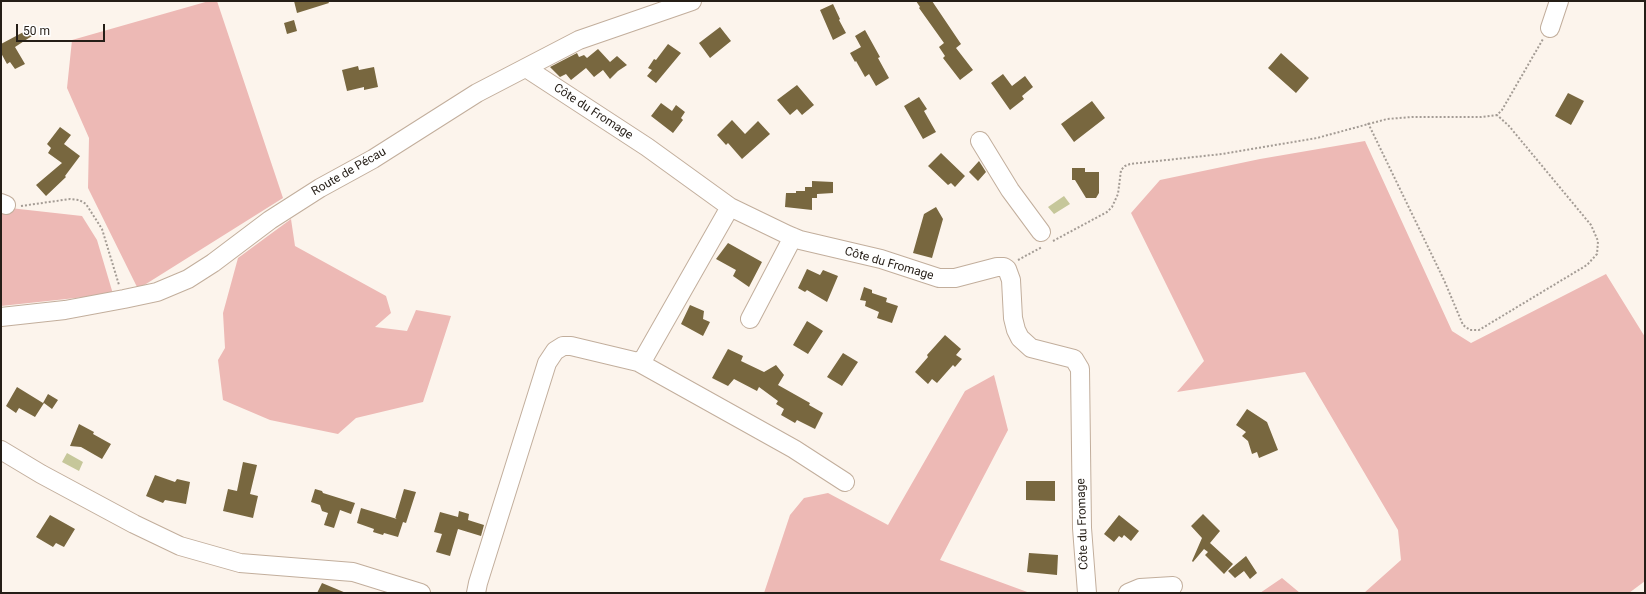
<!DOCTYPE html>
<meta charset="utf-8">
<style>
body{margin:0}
#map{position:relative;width:1646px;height:594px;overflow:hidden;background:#fcf4ec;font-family:Roboto,sans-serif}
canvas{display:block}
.frame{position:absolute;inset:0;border:2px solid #251e17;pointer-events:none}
.scale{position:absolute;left:16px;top:24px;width:89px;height:18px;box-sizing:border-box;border:2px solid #251e17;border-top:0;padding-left:5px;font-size:12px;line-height:14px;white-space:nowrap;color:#251e17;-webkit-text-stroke:3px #fff;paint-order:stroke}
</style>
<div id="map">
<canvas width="1646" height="594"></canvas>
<div class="frame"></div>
<div class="scale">50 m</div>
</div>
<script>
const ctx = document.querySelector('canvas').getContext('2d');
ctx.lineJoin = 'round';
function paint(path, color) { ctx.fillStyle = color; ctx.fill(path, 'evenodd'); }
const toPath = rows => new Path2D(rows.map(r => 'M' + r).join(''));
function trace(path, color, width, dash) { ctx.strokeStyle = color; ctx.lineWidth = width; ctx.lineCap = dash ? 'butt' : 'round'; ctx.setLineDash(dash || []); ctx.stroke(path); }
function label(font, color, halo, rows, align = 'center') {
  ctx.font = font + ' Roboto,sans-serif'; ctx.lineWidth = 4; ctx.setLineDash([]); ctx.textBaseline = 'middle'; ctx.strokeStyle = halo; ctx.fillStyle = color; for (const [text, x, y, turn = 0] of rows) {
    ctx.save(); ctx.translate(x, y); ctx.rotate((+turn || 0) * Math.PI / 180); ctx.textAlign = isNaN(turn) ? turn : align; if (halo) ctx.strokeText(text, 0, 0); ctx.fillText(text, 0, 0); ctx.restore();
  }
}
paint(toPath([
 [209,1,217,1,283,198,138,289,88,188,89,138,67,88,72,40],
 [1365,141,1452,331,1471,343,1606,274,1645,337,1645,581,1629,593,1364,593,1401,560,1398,530,1305,372,1177,392,1204,361,1131,213,1160,180,1260,159],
 [1,207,82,216,97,240,113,294,1,306],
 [291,219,295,246,386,296,391,313,375,327,407,331,416,310,451,316,423,402,356,418,338,434,270,420,223,400,218,360,225,348,223,313,238,258],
 [994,375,1008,430,940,560,1030,593,764,593,790,515,804,498,828,493,888,525,965,391],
 [1282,578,1300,593,1259,593,1260,593]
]), '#edb9b5');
paint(toPath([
 [1064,196,1070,204,1054,214,1048,207],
 [67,453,83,462,79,471,62,462]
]), '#c6c79a');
paint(toPath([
 [294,1,328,1,329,3,297,13],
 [916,1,932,1,961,44,956,48,973,70,960,80,943,58,945,56,939,47,944,43,919,8,920,7],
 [833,4,840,19,839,20,846,33,833,40,820,10],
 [294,20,297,31,287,34,284,23],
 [720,27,731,41,710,58,699,43],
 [31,28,35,34,15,47,25,64,15,69,10,62,7,64,1,53,1,44],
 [865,30,880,57,878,58,889,78,876,86,869,74,865,77,856,61,855,62,850,53,861,47,855,36],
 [668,44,681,53,656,83,647,76,652,70,648,68,654,59,656,60],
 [598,49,610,62,617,56,627,65,618,71,610,79,603,70,594,77,586,68,571,80,566,74,560,77,550,67,577,53,579,57,584,55,587,58],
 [1281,53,1309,78,1296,93,1268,68],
 [358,66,359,70,374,67,378,87,364,90,364,87,347,91,342,70],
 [1003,74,1012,86,1025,76,1033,87,1022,96,1024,99,1010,110,991,83],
 [797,85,814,105,802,115,797,109,790,115,777,100],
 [1568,93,1584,101,1571,125,1555,116],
 [919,97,927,109,924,111,936,132,923,139,904,106],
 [1092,101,1105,118,1074,142,1061,124],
 [661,103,672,111,676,105,685,112,681,118,683,120,673,133,651,116],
 [732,120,745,134,758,121,770,134,742,159,728,143,726,145,717,135],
 [60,127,71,135,64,144,80,156,65,176,66,177,46,196,36,185,62,163,48,153,51,148,47,144],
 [941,153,965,176,955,187,951,183,948,185,928,166],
 [979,161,986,172,978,181,969,172],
 [1072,168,1085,168,1085,172,1099,172,1099,193,1096,198,1086,198,1075,180,1072,180],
 [812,181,833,182,833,193,817,194,817,198,812,198,812,210,785,207,786,193,796,193,796,191,805,191,805,187,812,187],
 [936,207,943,219,932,258,913,253,924,214],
 [728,243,762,262,749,287,733,276,736,270,716,259],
 [807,269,820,275,823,270,838,276,827,302,807,290,805,292,798,288],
 [864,287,872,290,872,293,887,298,886,302,898,306,892,323,877,318,879,312,865,306,866,301,860,300],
 [690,305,704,311,703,319,710,322,703,336,681,324],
 [807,321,823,331,808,354,793,345],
 [945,335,961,349,956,355,962,359,955,367,953,365,937,383,932,379,928,384,915,372,928,357,927,355],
 [728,349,743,356,741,361,764,372,776,365,784,375,778,385,810,403,809,405,823,413,815,429,797,420,795,423,781,415,784,409,776,404,778,401,759,387,757,391,734,379,728,386,712,378],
 [843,353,858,362,842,386,827,377],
 [17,387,43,403,48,394,58,400,52,409,44,403,35,417,19,408,16,413,6,406],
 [1247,409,1267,422,1278,450,1259,458,1257,452,1252,454,1248,441,1242,436,1246,432,1236,425],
 [79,424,94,432,93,434,111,444,102,459,81,447,70,446],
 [243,462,257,465,250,494,258,496,253,518,223,511,228,489,237,491],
 [155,475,175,482,177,479,190,482,186,504,165,500,163,503,146,496],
 [1026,481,1055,481,1055,501,1026,500],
 [315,489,322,491,323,493,355,503,351,514,340,510,334,528,324,525,328,513,322,511,320,505,311,502],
 [404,489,416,492,406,523,403,522,398,537,384,533,383,535,373,532,374,529,357,523,361,508,397,519,395,519],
 [459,511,469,514,468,520,484,525,481,536,458,529,450,556,436,552,442,534,434,532,440,512,458,517],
 [1203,514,1220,531,1210,543,1233,564,1224,574,1205,555,1208,552,1204,549,1193,562,1192,561,1202,538,1191,526],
 [50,515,75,529,64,547,56,543,53,547,36,537],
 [1119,515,1139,531,1131,541,1124,535,1122,538,1119,536,1114,542,1104,534],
 [1029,553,1058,555,1057,575,1027,572],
 [1246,556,1257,573,1250,579,1244,571,1235,578,1228,571],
 [322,583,346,593,317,593]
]), '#78673f');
const minor = toPath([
 [1550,28,1559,1],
 [526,68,647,147,730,207,788,235,800,240,881,259,939,278,955,278,997,267,1004,267,1007,269,1011,280,1013,318,1016,330,1020,338,1031,348,1074,359,1080,369,1082,528,1087,593],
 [980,141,1010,190,1041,232],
 [1,203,6,205],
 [1,317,65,310,124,299,157,292,188,279,213,263,270,220,320,188,373,159,477,93,579,40,692,1],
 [750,319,793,237],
 [638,362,794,449,845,482],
 [1,450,41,474,134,524,180,546,240,563,353,572,421,593],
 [476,593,478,583,547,363,555,351,563,346,571,346,638,362,644,358,730,207],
 [1128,593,1140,588,1173,586]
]);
trace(minor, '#c2ae9c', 20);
trace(toPath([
 [1368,123,1444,280,1463,325,1470,330,1479,330,1587,265,1597,254,1598,241,1591,225,1509,126,1497,115],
 [21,206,70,199,79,200,86,204,102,229,119,285],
 [1053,241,1107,212,1112,207,1118,194,1121,170,1125,166,1130,164,1222,154,1317,138,1387,119,1412,117,1481,117,1497,115,1502,110,1543,39],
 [1018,260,1042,247]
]), '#a49c95', 2, [2, 2]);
trace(minor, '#fff', 18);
label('12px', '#251e17', '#fff', [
 ["Côte du Fromage",593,112,33],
 ["Route de Pécau",349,172,-30],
 ["Côte du Fromage",889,264,16],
 ["Côte du Fromage",1083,524,-92]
]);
</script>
